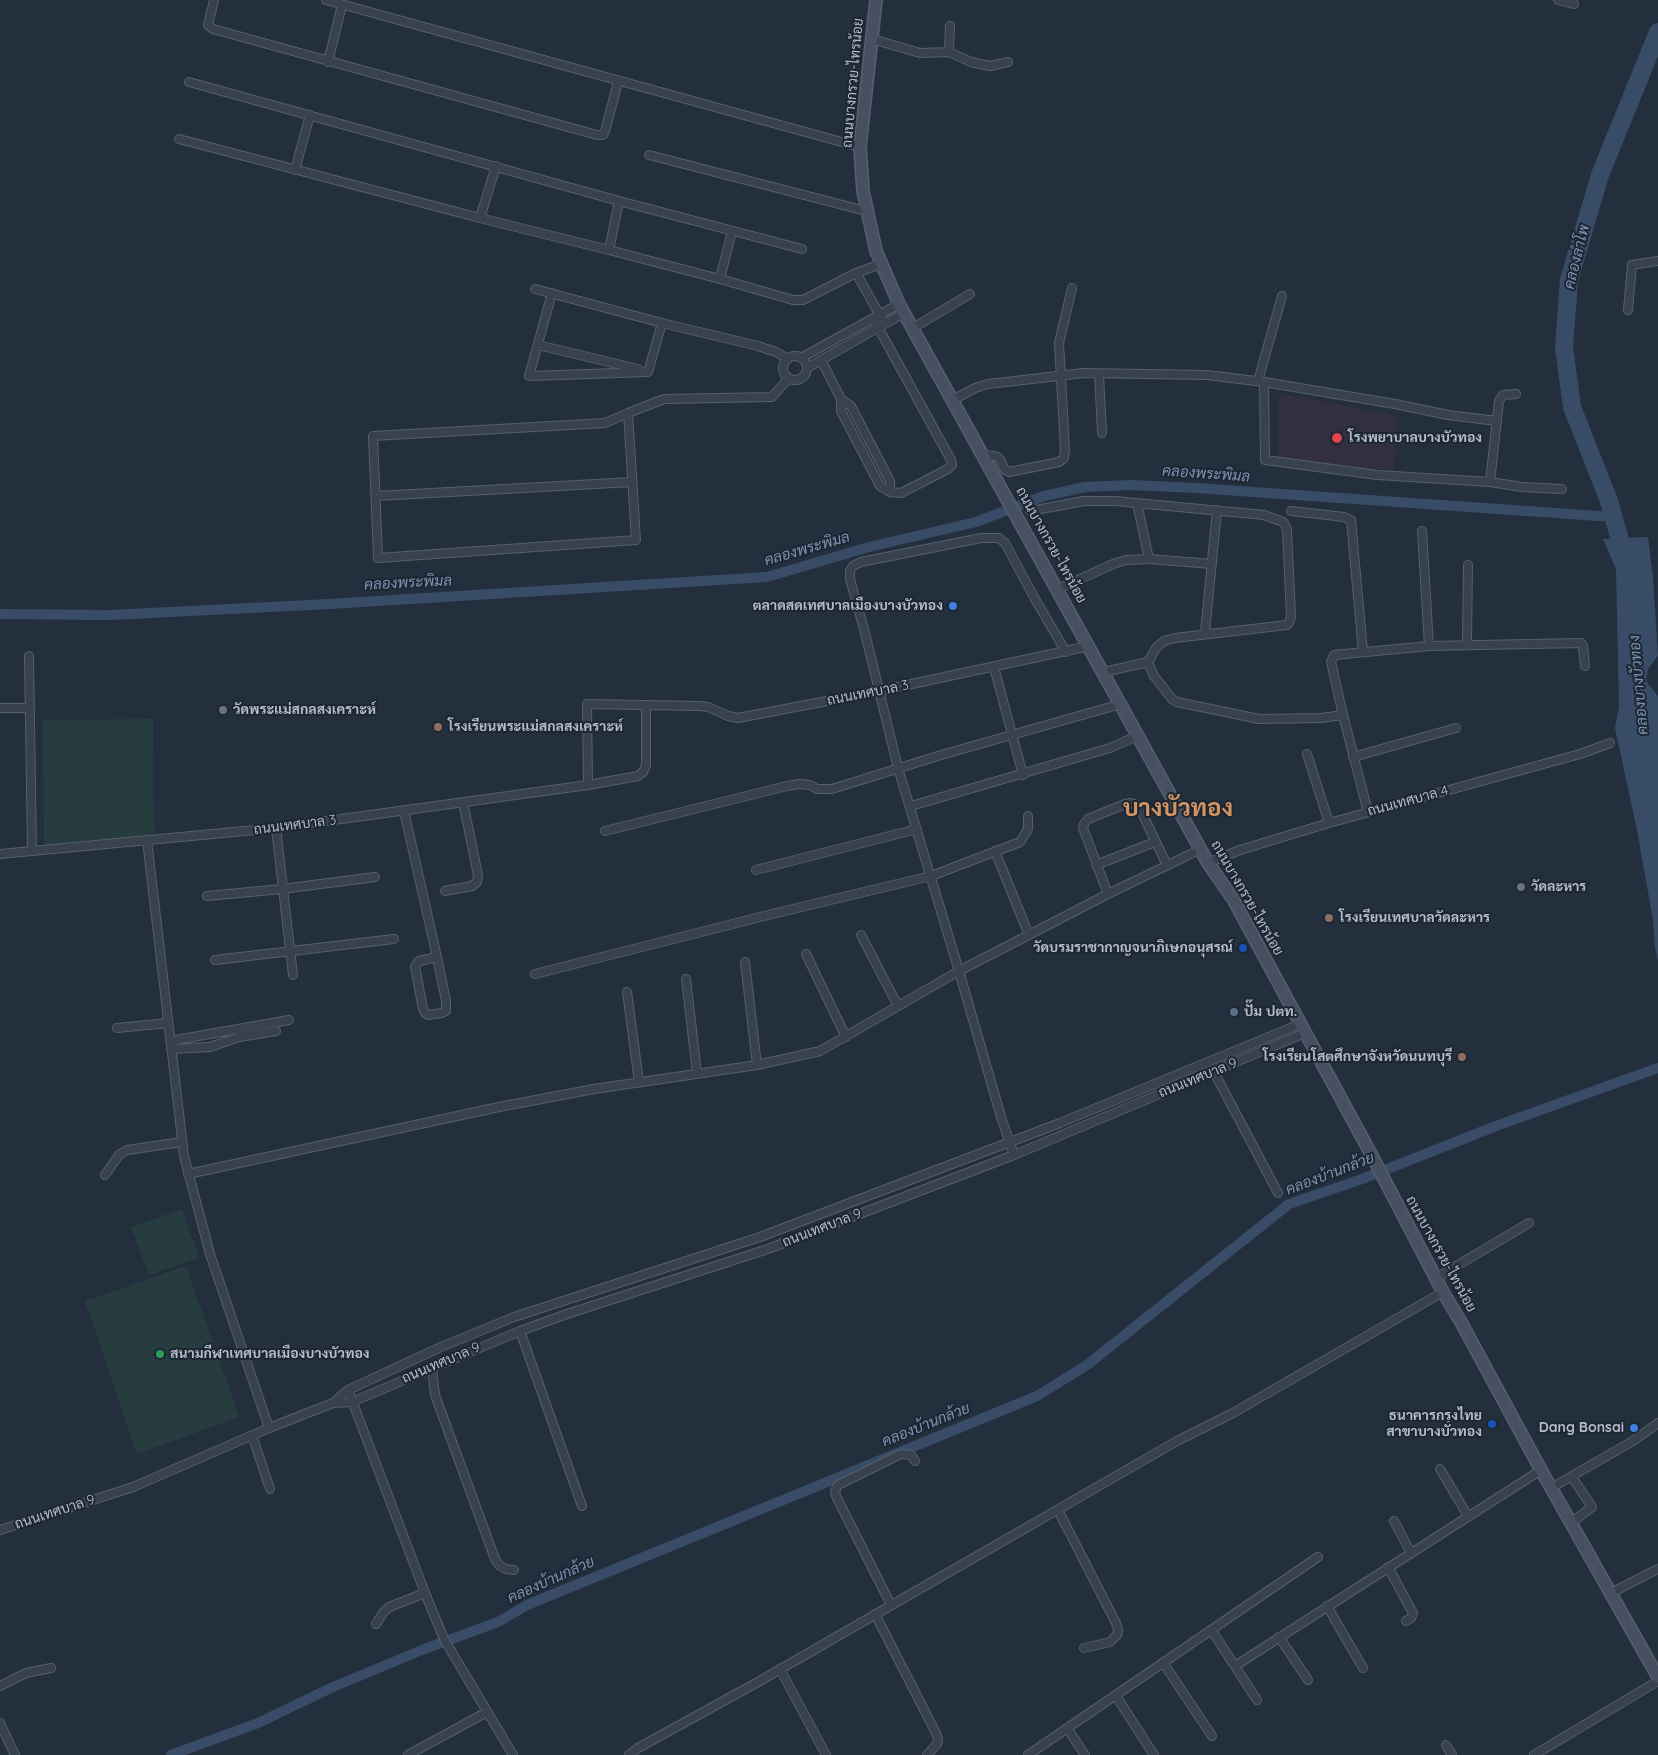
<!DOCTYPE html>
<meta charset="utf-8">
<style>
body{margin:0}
canvas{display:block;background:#242f3e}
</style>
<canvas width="1658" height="1755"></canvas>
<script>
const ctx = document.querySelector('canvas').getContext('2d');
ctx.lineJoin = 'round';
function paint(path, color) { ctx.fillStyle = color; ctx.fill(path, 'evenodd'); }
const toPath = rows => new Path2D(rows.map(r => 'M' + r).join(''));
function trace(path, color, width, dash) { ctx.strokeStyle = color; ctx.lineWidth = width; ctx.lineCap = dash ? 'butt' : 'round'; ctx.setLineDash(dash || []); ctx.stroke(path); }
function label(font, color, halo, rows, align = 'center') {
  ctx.font = font + ' Quicksand,Sarabun,sans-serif'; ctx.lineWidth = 4; ctx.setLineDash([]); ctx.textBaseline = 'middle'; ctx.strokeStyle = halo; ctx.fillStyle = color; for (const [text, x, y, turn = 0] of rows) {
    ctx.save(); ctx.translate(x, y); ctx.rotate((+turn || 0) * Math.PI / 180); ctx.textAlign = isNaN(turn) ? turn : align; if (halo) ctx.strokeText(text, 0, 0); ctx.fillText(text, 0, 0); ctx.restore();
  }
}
paint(toPath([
 [1279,393,1397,416,1394,471,1277,461]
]), '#32303f');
paint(toPath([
 [153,719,154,839,44,848,43,720],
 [182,1209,199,1258,149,1275,131,1227],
 [186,1266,239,1417,137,1454,85,1301]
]), '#263c3f');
paint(toPath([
 [1648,537,1653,578,1658,656,1648,669,1646,681,1658,696,1658,961,1655,948,1653,920,1637,830,1615,728,1619,707,1616,569,1603,539]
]), '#394c67');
trace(toPath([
 [0,614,110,615,329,604,767,577,869,547,976,522,1044,496,1085,487,1131,485,1196,488,1613,517],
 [171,1755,258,1723,333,1687,427,1648,498,1622,527,1605,1037,1396,1087,1365,1289,1204,1362,1179,1496,1126,1658,1068]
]), '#394c67', 10);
trace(toPath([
 [1626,561,1609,501,1572,407,1564,347,1569,280,1600,175,1658,32]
]), '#394c67', 18);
const minor = toPath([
 [214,0,208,25,213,29,597,135,603,135,605,131,618,82],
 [326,0,860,147],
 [1558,0,1574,4],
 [872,39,920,53,949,52,971,62,990,66,1008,62],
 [949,52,950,26],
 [328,62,342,5],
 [189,82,619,201,802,249],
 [179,139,480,218],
 [649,155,866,211],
 [496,166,480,218,609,250],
 [295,170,310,115],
 [619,201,609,250,720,279],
 [732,231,720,279,793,300,803,300,856,273,881,264],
 [856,273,882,319],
 [535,289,662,323,758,346,776,352,788,359],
 [552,293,529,376,648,372,662,323],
 [1628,310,1632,265,1658,261],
 [913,328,970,294],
 [538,345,638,369],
 '783 368a12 12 0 1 1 24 0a12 12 0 1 1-24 0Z',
 [801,358,899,304],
 [821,360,841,399,851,406,890,481,890,492],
 [807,368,904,313],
 [1099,374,1102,433],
 [1258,381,1282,296],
 [1264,382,1265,460,1377,475,1490,482,1522,487,1562,489],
 [841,399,841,411,880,486,890,492,901,493,948,469,952,465,951,460,873,318],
 [953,400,975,388,988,384,1084,373,1207,375,1264,382,1395,404,1448,415,1497,421],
 [628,413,636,540,378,558,373,436,605,423,628,413,664,399,772,397,789,378],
 [983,455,995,456,999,458,1005,470,1009,472,1059,462,1064,458,1065,450,1059,343,1072,288],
 [1490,482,1499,401,1503,395,1516,394],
 [376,496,632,482],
 [1137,503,1149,559],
 [1030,511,1084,501,1115,501,1264,515,1283,522,1285,525,1287,530,1291,617,1289,623,1287,625,1175,638,1164,641,1156,648,1148,662,1104,672],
 [1291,511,1344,517,1351,520,1363,652],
 [1422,531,1429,646],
 [1058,589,1113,564,1126,560,1149,559,1212,564],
 [1205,633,1217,510],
 [1467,644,1468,565],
 [29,656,32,851],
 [1148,662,1154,676,1172,699,1177,702,1259,719,1321,718,1343,715],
 [994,667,1023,775],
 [0,708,30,708],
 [1307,754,1329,823],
 [1353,757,1456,728],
 [588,785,587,704,700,706,708,707,728,716,738,718,879,691,1089,646],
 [911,806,1110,748,1139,735],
 [404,811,437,957,446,1001,446,1011,442,1013,428,1015,425,1013,423,1009,415,966,419,961,437,957],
 [1368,812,1343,715,1331,662,1334,655,1429,646,1581,643,1583,646,1585,666],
 [276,828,293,975],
 [605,831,787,786,800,784,810,785,817,789,832,789,941,755,1121,704],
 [147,840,184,1156,210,1254,269,1428],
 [995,851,1029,935],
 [0,854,276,828,588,785,638,776,643,772,646,765,646,705],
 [1208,863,1240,850,1329,823,1580,754,1610,743],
 [1096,865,1155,842],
 [756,870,917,829],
 [445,891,472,886,477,882,478,875,463,802],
 [1108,894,1083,828,1084,824,1088,819,1125,804,1131,803,1137,805,1140,809,1167,865],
 [207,896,282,889,375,877],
 [861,935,898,1006],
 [806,954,846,1037],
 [215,960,394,939],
 [745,962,757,1065],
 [535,974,768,915,931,876,1020,842,1028,829,1028,816],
 [686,979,697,1073],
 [627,992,639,1082],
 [117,1028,168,1023],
 [170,1041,289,1020],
 [171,1049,210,1047,239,1037,276,1031],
 [1214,1072,1278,1193],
 [1014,1155,1001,1117,959,971,898,768,865,633,850,579,850,571,853,566,861,562,981,538,999,538,1005,543,1035,599,1066,652],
 [188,1174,499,1107,594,1089,757,1065,820,1051,959,971,1108,894,1201,849],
 [105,1175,119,1155,127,1150,182,1142],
 [1436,1278,1529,1223],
 [520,1331,582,1506],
 [432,1367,435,1395,495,1559,499,1565,506,1569,514,1570],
 [348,1390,425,1593,444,1639,513,1755],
 [333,1403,348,1390,441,1347,514,1317,760,1237,1060,1123,1300,1024],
 [252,1435,270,1489],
 [1440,1469,1468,1516],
 [1551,1488,1633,1441,1658,1423],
 [1058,1510,1116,1623,1118,1630,1117,1635,1110,1642,1084,1648],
 [1394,1521,1411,1553],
 [1571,1523,1592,1507,1572,1477],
 [0,1530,133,1487,269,1428,333,1403,352,1402,520,1331,567,1314,768,1249,1014,1155,1305,1033],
 [1388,1567,1413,1613,1411,1618,1406,1621],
 [1611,1593,1658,1569],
 [891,1605,836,1496,835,1491,838,1485,901,1454,911,1455,915,1461],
 [1327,1606,1363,1668],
 [875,1614,936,1733,938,1739,937,1744,927,1755],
 [376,1624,383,1613,389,1607,425,1593],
 [1212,1631,1257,1700],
 [1279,1637,1308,1680],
 [1164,1664,1212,1736],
 [1235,1666,1541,1470],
 [780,1669,826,1755],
 [0,1686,26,1673,51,1668],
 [1116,1696,1154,1755],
 [0,1723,15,1755],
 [1067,1728,1085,1755],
 [1446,1745,1452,1755],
 [408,1755,487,1712],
 [629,1755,638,1748,758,1682,1177,1441,1233,1413,1443,1292],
 [1028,1755,1318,1557],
 [1534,1755,1658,1681]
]);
const secondary = toPath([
 [876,0,860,147,863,191,876,251,899,304,1208,863,1233,899,1371,1154,1443,1292,1462,1324,1541,1470,1658,1677]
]);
trace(minor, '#565f6c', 10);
trace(secondary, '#565f6c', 14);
trace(minor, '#38414e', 8);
trace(secondary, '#465061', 11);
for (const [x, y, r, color] of [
 [1337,438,6,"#e0444e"],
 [953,606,5,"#3f7fe0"],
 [223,710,5,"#6b7280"],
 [438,727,5,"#8d6e63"],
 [1521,887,5,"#6b7280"],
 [1329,918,5,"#8d6e63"],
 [1243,948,5,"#1a4fb4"],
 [1234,1012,5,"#5c6f8a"],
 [1462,1057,5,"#8d6e63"],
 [160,1354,5,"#2e9e5b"],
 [1492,1424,5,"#1a4fb4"],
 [1634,1428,5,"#3f7fe0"]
]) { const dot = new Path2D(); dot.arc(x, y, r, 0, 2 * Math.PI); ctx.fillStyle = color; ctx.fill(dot); trace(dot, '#1d2633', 2); }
label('14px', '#b4bcc9', '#1d2633', [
 ["ถนนบางกรวย-ไทรน้อย",853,83,-85],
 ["ถนนบางกรวย-ไทรน้อย",1051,545,61],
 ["ถนนเทศบาล 3",868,693,-11],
 ["ถนนเทศบาล 4",1408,801,-15],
 ["ถนนเทศบาล 3",295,825,-7],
 ["ถนนบางกรวย-ไทรน้อย",1247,898,60],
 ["ถนนเทศบาล 9",1198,1078,-22],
 ["ถนนเทศบาล 9",822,1228,-21],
 ["ถนนบางกรวย-ไทรน้อย",1441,1254,61],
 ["ถนนเทศบาล 9",441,1363,-23],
 ["ถนนเทศบาล 9",55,1512,-18]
]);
label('bold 14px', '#b4bcc9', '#1d2633', [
 ["โรงพยาบาลบางบัวทอง",1348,438],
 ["ตลาดสดเทศบาลเมืองบางบัวทอง",943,606,"right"],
 ["วัดพระแม่สกลสงเคราะห์",233,710],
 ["โรงเรียนพระแม่สกลสงเคราะห์",448,727],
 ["วัดละหาร",1531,887],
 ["โรงเรียนเทศบาลวัดละหาร",1339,918],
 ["วัดบรมราชากาญจนาภิเษกอนุสรณ์",1233,948,"right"],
 ["ปั๊ม ปตท.",1244,1012],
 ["โรงเรียนโสตศึกษาจังหวัดนนทบุรี",1452,1057,"right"],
 ["สนามกีฬาเทศบาลเมืองบางบัวทอง",170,1354],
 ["ธนาคารกรุงไทย",1482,1416,"right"],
 ["สาขาบางบัวทอง",1482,1432,"right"],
 ["Dang Bonsai",1624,1428,"right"]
], 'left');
label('italic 15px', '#7c92b1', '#1d2633', [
 ["คลองลำโพ",1577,257,-76],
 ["คลองพระพิมล",1206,474,4],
 ["คลองพระพิมล",807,549,-16],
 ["คลองพระพิมล",408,583,-3],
 ["คลองบางบัวทอง",1639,685,-95],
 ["คลองบ้านกล้วย",1330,1174,-21],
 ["คลองบ้านกล้วย",926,1425,-22],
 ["คลองบ้านกล้วย",551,1580,-24]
]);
label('bold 24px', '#d59563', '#1d2633', [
 ["บางบัวทอง",1178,809]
]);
</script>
